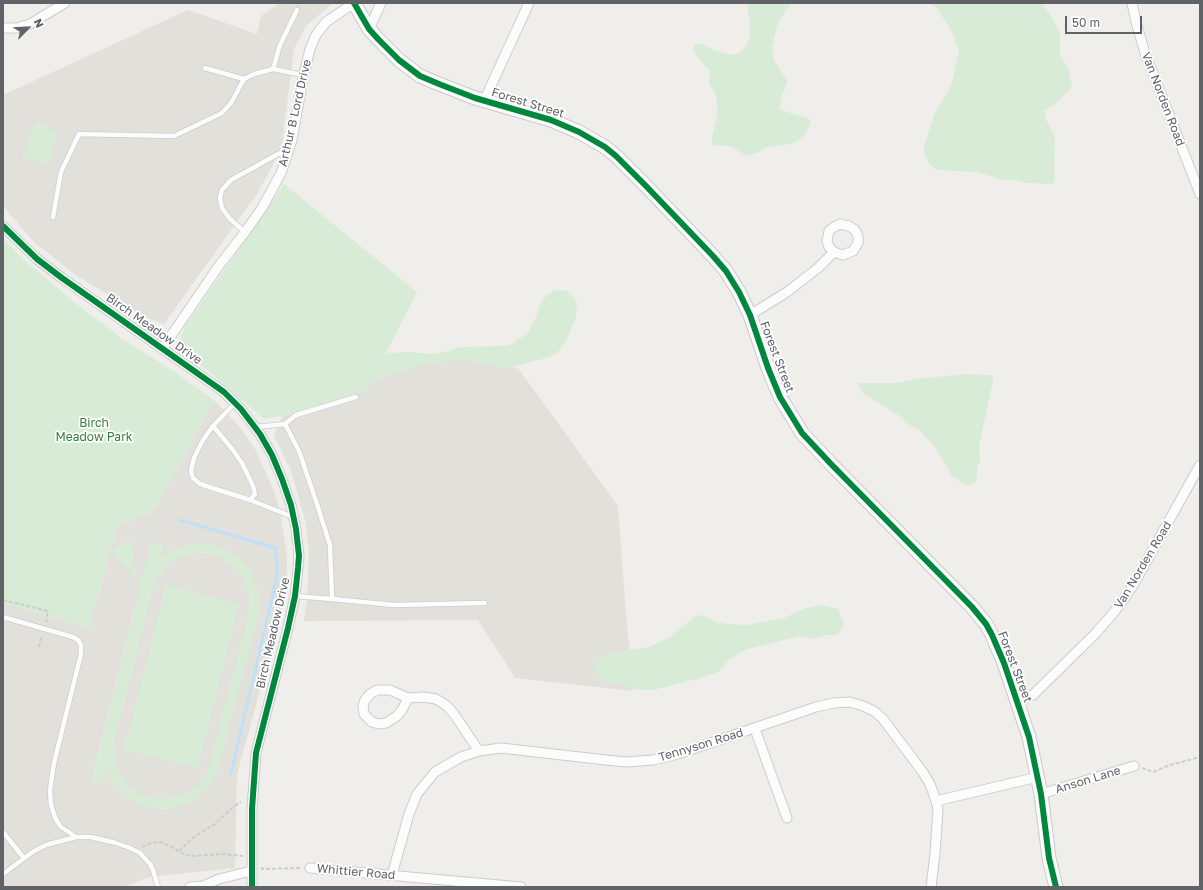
<!DOCTYPE html>
<style>
body{margin:0}
#map{position:relative;width:1203px;height:890px;overflow:hidden;background:#efeeea;font-family:"Golos Text",sans-serif}
canvas{display:block}
.frame{position:absolute;inset:0;border:4px solid #5f6368;pointer-events:none}
.north{position:absolute;left:8px;top:8px;width:40px;height:40px;-webkit-text-stroke:3px #fff;paint-order:stroke;rotate:66deg;font-size:11px;font-weight:700;line-height:16px;text-align:center;color:#5f6368}
.north::after{content:'';display:block;margin:auto;width:14px;height:18px;background:#5f6368;clip-path:polygon(50% 0,100% 100%,50% 72%,0 100%)}
.scale{position:absolute;left:1065px;top:16px;width:77px;height:18px;box-sizing:border-box;border:2px solid #5f6368;border-top:0;padding-left:5px;font-size:12px;line-height:14px;white-space:nowrap;color:#5f6368;-webkit-text-stroke:3px #fff;paint-order:stroke}
</style>
<div id="map">
<canvas width="1203" height="890"></canvas>
<div class="frame"></div>
<div class="north">N</div>
<div class="scale">50 m</div>
</div>
<script>
const ctx = document.querySelector('canvas').getContext('2d');
ctx.lineJoin = 'round';
function paint(path, color) { ctx.fillStyle = color; ctx.fill(path, 'evenodd'); }
const toPath = rows => new Path2D(rows.map(r => 'M' + r).join(''));
function trace(path, color, width, dash) { ctx.strokeStyle = color; ctx.lineWidth = width; ctx.lineCap = dash ? 'butt' : 'round'; ctx.setLineDash(dash || []); ctx.stroke(path); }
function label(font, color, halo, rows, align = 'center') {
  ctx.font = font + ' "Golos Text",sans-serif'; ctx.lineWidth = 3.5; ctx.setLineDash([]); ctx.textBaseline = 'middle'; ctx.strokeStyle = halo; ctx.fillStyle = color; for (const [text, x, y, turn = 0] of rows) {
    ctx.save(); ctx.translate(x, y); ctx.rotate((+turn || 0) * Math.PI / 180); ctx.textAlign = isNaN(turn) ? turn : align; if (halo) ctx.strokeText(text, 0, 0); ctx.fillText(text, 0, 0); ctx.restore();
  }
}
paint(toPath([
 [280,3,333,3,306,26,294,49,282,145,272,167,257,194,164,324,147,318,77,276,34,242,3,206,3,95,188,10,257,34,261,16],
 [446,353,518,368,618,506,626,613,633,691,515,678,478,620,304,621,307,599,309,551,305,520,291,471,274,436,289,400],
 [214,400,239,426,255,449,263,466,275,494,280,511,287,555,287,571,280,616,237,775,235,868,167,875,146,878,125,887,3,887,3,602,89,628,117,526,148,514,156,507]
]), '#e2e0da');
paint(toPath([
 [747,3,791,3,778,23,772,48,774,60,787,81,785,88,781,97,780,109,783,111,808,118,811,123,804,135,801,138,794,143,764,148,760,152,746,156,731,146,712,145,712,136,717,117,717,104,716,95,709,83,710,69,706,67,696,56,693,47,695,44,703,44,711,49,730,55,739,53,744,48,749,40,750,25],
 [930,3,1041,3,1050,14,1059,31,1061,41,1059,51,1062,59,1069,70,1072,87,1055,104,1044,111,1046,120,1049,125,1055,137,1054,170,1055,181,1052,184,1026,183,1014,180,1005,181,978,172,937,170,929,164,923,150,934,115,952,84,959,51,952,32,937,8],
 [36,121,58,134,48,164,22,157],
 [284,184,417,292,385,355,390,353,408,352,430,354,441,353,461,347,502,346,510,345,527,334,535,320,540,304,546,296,555,290,563,290,567,291,572,295,577,302,576,317,566,341,558,352,550,357,511,367,496,367,467,360,460,359,428,364,394,373,371,383,367,391,293,414,264,419,185,351,181,337,185,326],
 [3,238,23,259,73,301,120,337,179,375,214,400,156,507,148,514,117,526,89,628,3,602],
 [965,374,993,375,993,380,979,446,980,460,977,468,977,479,974,484,968,485,961,482,952,476,935,447,920,431,905,422,898,415,867,396,861,391,858,383,897,383,916,379],
 [131,541,135,573,136,573,138,577,134,579,132,574,133,573,112,550,120,544],
 [151,542,164,545,161,558,172,550,191,544,210,544,228,550,244,563,250,570,258,588,259,598,258,617,217,774,212,783,199,797,182,806,163,810,144,806,127,797,113,783,107,770,103,784,91,780],
 [199,553,217,556,232,565,239,572,244,579,249,597,248,615,208,771,197,786,190,791,173,798,155,799,138,793,131,788,119,773,114,756,115,738,155,582,166,567,173,561,190,554],
 [166,585,239,604,198,768,124,749],
 [821,605,839,609,840,615,844,624,838,635,827,635,814,639,801,636,744,650,728,661,718,672,700,678,653,690,639,690,603,679,594,672,593,666,606,654,648,647,658,643,671,636,696,616,701,615,716,622,727,624,747,625,784,618,806,608]
]), '#d8ebd6');
trace(toPath([
 [180,520,276,548,277,577,231,773]
]), '#bfe0f9', 3);
const lane = toPath([
 [205,68,244,79,254,74,273,69,303,75],
 [273,69,280,45,297,10],
 [53,217,61,172,79,134,174,136,222,113,231,103,244,79],
 [245,232,230,219,222,208,220,198,222,190,231,180,289,148],
 [285,424,296,415,356,397],
 [213,426,233,450,242,463,253,486,255,494,250,500,200,484,193,478,191,471,194,458,203,440,213,426,235,403],
 [255,427,285,424,299,451,316,501,330,545,332,599,295,596],
 [250,500,293,517],
 [332,599,394,605,485,603],
 [3,617,73,637,78,640,81,645,81,654,54,763,50,790,51,805,56,820,61,827,76,837],
 [3,832,24,858],
 [3,874,34,851,46,845,76,837,91,837,116,843,130,848,140,853,150,864,153,870,158,887]
]);
const street = toPath([
 [1132,3,1136,22,1145,53,1200,194],
 [3,28,17,28,30,24,65,3],
 [369,29,381,3],
 [484,101,529,3],
 [3,226,37,259,62,278,224,392,241,409,260,434,272,455,282,479,291,505,296,529,299,556,298,568,295,596,288,628,256,753,252,809,252,887],
 [750,315,787,292,818,268,834,252,843,255,853,251,858,243,858,236,855,230,849,226,840,224,834,227,829,231,827,241,829,247,834,252],
 [162,349,218,267,245,232,262,208,281,173,292,140,303,78,310,49,316,35,326,22,354,3],
 [408,698,402,710,397,716,386,723,379,724,372,722,364,714,363,706,365,700,370,694,377,690,390,690,408,698,424,697,436,699,447,706,454,714,479,751],
 [1018,702,1033,695,1038,690,1095,634,1115,611,1132,587,1200,465],
 [755,729,787,818],
 [1041,794,1134,766],
 [936,801,1038,777],
 [310,868,521,887],
 [392,875,409,814,417,794,435,772,461,757,479,751,501,748,606,760,626,762,653,760,678,754,816,707,834,703,850,702,863,706,874,711,883,719,922,771,930,784,936,801,938,809,935,854,931,887],
 [190,887,203,886,219,879,251,871]
]);
const secondary = toPath([
 [354,3,369,29,378,39,399,60,420,76,439,84,475,98,551,120,579,132,605,147,616,156,646,186,713,256,726,271,739,292,750,315,768,368,780,397,802,433,831,464,972,607,986,624,992,635,1004,663,1029,737,1041,794,1049,858,1056,887]
]);
trace(lane, '#cbcccc', 6);
trace(street, '#cbcccc', 11);
trace(secondary, '#cacacb', 15);
trace(toPath([
 [3,600,48,611,46,623],
 [39,647,42,635],
 [1142,768,1153,772,1170,765,1200,757],
 [142,847,151,843,160,842,170,846,186,855,192,856,222,854,243,856],
 [179,851,195,836,215,824,232,808,241,802],
 [262,867,262,869,300,868]
]), '#cacfcc', 2, [4, 2]);
trace(lane, '#fdfcfc', 4.5);
trace(street, '#fdfcfc', 9);
trace(secondary, '#fdfcfc', 13);
trace(toPath([
 [354,3,369,29,378,39,399,60,420,76,439,84,475,98,551,120,579,132,605,147,616,156,646,186,713,256,726,271,739,292,750,315,768,368,780,397,802,433,831,464,972,607,986,624,992,635,1004,663,1029,737,1041,794,1049,858,1056,887],
 [3,226,37,259,62,278,224,392,241,409,260,434,272,455,282,479,291,505,296,529,299,556,298,568,295,596,288,628,256,753,252,809,252,887]
]), '#00873e', 6);
label('12px', '#5f6368', '#fff', [
 ["Van Norden Road",1163,99,69],
 ["Forest Street",528,103,17],
 ["Arthur B Lord Drive",295,113,-77],
 ["Birch Meadow Drive",154,329,35],
 ["Forest Street",777,357,69],
 ["Van Norden Road",1143,565,-59],
 ["Birch Meadow Drive",273,633,-77],
 ["Forest Street",1015,667,69],
 ["Tennyson Road",701,745,-17],
 ["Anson Lane",1088,780,-17],
 ["Whittier Road",356,872,5]
]);
label('12px', '#348238', '#fff', [
 ["Birch",94,423],
 ["Meadow Park",94,437]
]);
</script>
